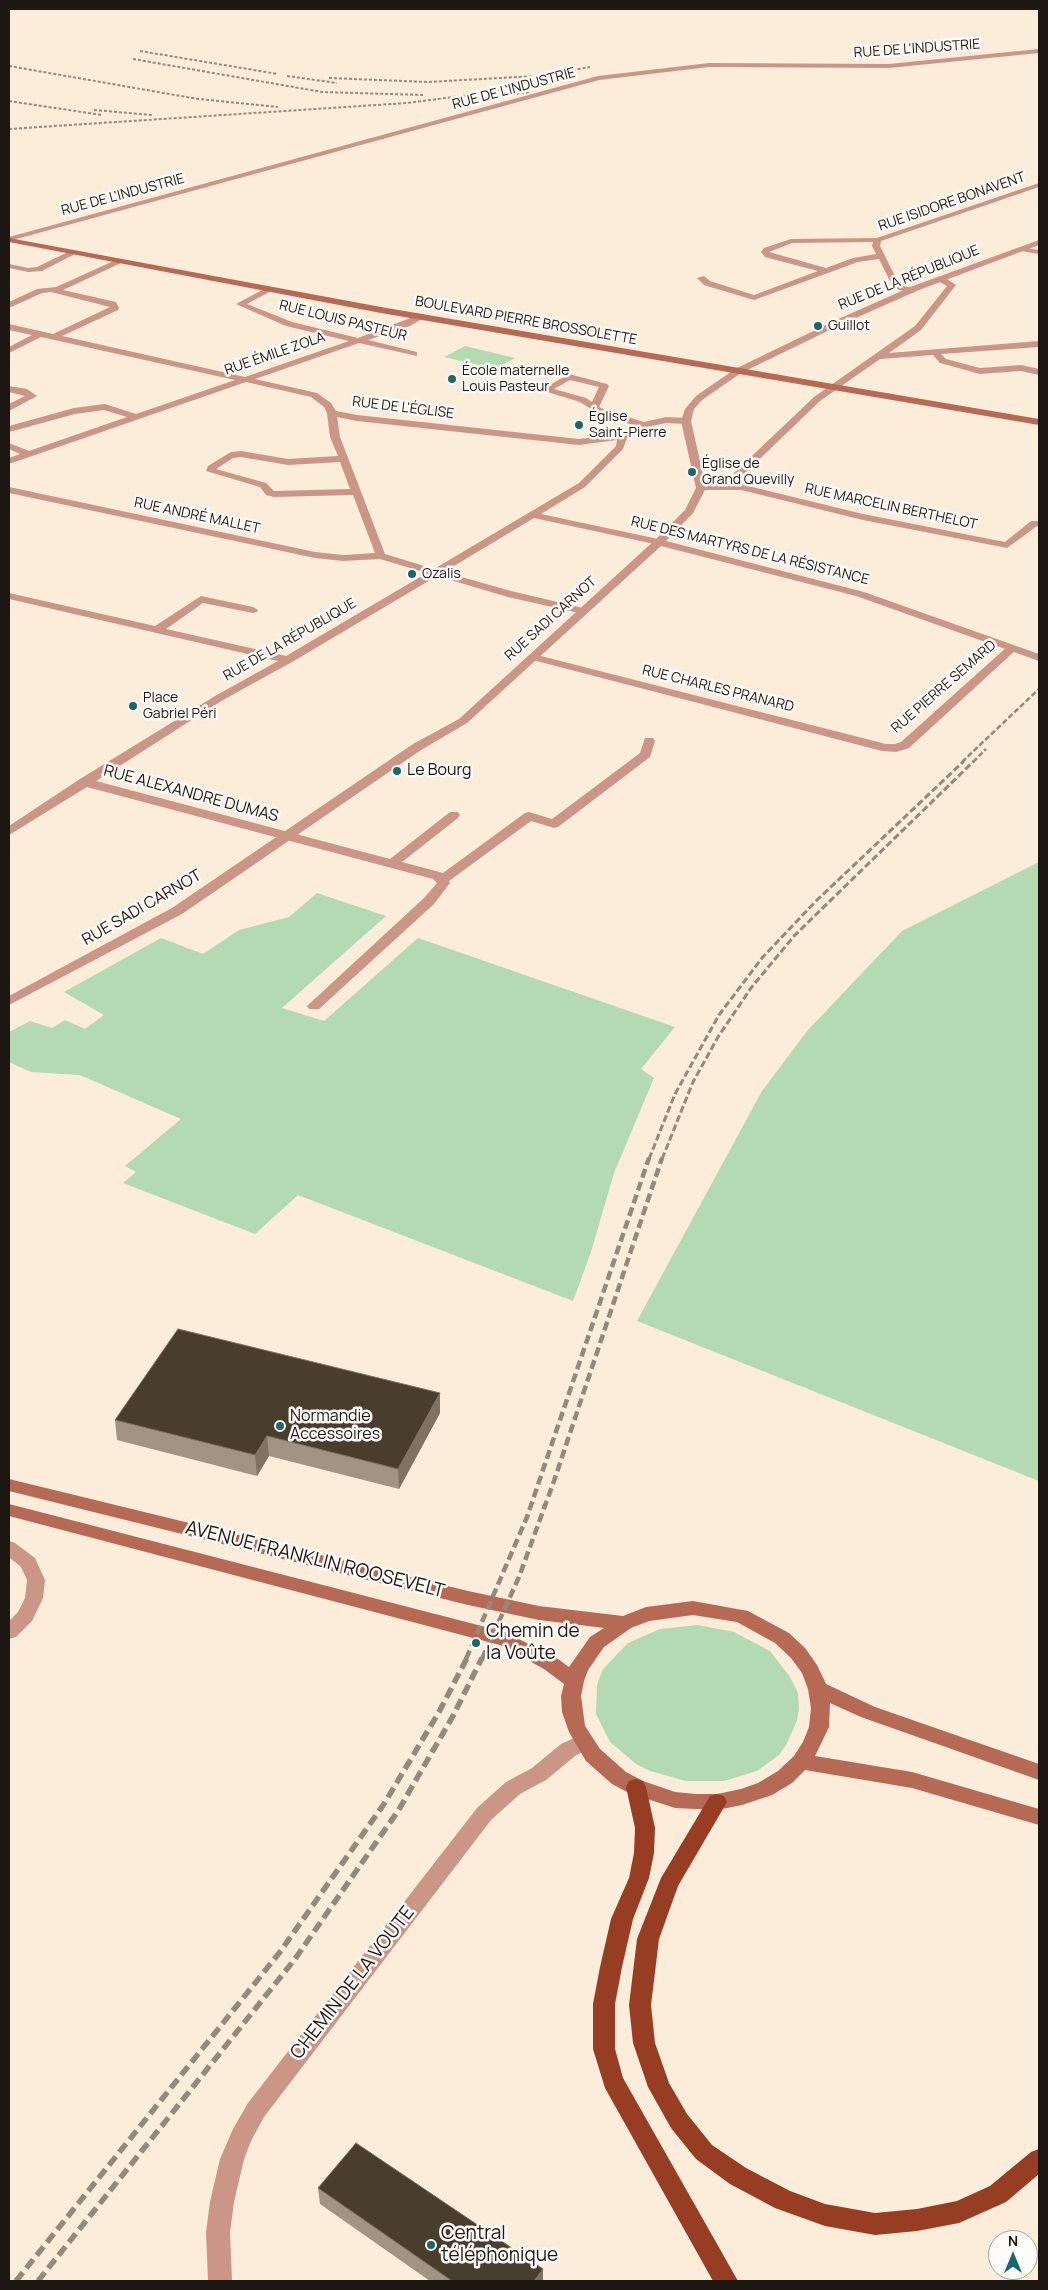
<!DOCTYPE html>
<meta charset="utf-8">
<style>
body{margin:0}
#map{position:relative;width:1048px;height:2290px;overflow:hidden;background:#fcecda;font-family:Manrope,sans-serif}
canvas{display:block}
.frame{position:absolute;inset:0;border:10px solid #1c1711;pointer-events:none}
.north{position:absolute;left:988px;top:2230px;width:50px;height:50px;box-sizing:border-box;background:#fffbf8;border:1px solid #a4a09c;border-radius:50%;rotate:0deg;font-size:14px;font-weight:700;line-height:20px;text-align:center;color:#1c1711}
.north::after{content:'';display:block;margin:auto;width:18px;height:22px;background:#19676a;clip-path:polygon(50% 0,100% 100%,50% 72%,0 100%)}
</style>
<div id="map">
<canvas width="1048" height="2290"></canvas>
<div class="frame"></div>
<div class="north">N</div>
</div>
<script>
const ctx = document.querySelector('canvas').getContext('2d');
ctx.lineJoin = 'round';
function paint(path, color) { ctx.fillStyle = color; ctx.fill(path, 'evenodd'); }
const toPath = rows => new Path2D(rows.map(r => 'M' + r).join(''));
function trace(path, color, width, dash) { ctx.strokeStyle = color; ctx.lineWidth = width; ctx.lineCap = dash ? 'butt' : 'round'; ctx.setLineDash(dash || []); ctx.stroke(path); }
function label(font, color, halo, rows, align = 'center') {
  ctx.font = font + ' Manrope,sans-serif'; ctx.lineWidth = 5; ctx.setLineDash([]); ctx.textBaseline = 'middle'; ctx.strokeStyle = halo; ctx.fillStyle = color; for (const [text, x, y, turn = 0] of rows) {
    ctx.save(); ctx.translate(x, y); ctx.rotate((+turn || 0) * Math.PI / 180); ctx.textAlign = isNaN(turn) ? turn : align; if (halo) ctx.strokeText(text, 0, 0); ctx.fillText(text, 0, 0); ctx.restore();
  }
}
paint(toPath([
 [465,346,515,358,495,369,444,357],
 [1039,862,1039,1481,637,1321,762,1091,808,1030,902,931],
 [317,893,386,916,282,1008,324,1021,418,938,675,1027,641,1069,654,1078,614,1173,590,1255,573,1301,298,1195,255,1234,123,1183,136,1172,125,1166,181,1119,80,1075,31,1072,9,1062,9,1032,30,1021,52,1028,65,1020,85,1029,104,1015,64,992,161,938,203,954,239,930,289,917],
 [698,1625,734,1632,770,1651,790,1677,798,1693,799,1708,797,1721,786,1745,779,1755,757,1771,724,1781,686,1781,650,1771,636,1764,610,1742,596,1714,597,1685,603,1669,628,1643,660,1629]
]), '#b3dab0');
paint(toPath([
 [1039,49,1039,53,889,68,709,67,599,80,9,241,9,237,598,76,709,63,889,64,1039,49],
 [1039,183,1039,187,881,241,880,246,897,280,905,286,914,289,914,293,899,290,891,283,879,259,858,262,754,300,704,285,697,278,704,276,710,281,754,295,818,271,765,257,761,252,764,248,791,239,877,238,1039,183],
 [873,242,872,246,876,254,853,258,826,268,769,252,792,243,873,242],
 [1021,247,1039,250,1039,254,1021,251,1021,247],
 [70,251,77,253,42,271,28,272,9,268,9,264,28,268,37,267,70,251],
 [118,259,122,261,121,263,63,290,116,302,119,308,118,310,62,336,245,377,349,341,286,326,236,304,268,287,272,289,271,291,247,304,292,322,358,338,418,315,425,317,410,326,368,340,417,352,417,356,359,343,255,379,317,393,331,403,336,411,357,415,579,439,621,434,636,426,599,414,580,402,541,390,569,374,607,384,609,386,599,407,605,410,644,422,666,417,686,418,691,421,686,424,666,423,647,427,627,438,623,449,585,487,541,514,663,540,663,544,659,545,534,518,444,572,511,591,587,609,587,613,583,614,508,597,437,576,292,662,223,700,96,781,390,859,450,812,458,812,460,815,458,818,402,862,443,873,525,813,529,812,552,819,640,753,645,738,653,738,655,741,650,757,558,827,554,828,531,821,449,881,450,883,434,904,319,1009,309,1009,307,1006,424,898,437,883,433,879,87,787,9,835,9,826,80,779,215,696,278,661,9,599,9,593,155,626,201,596,253,607,258,610,257,612,253,613,203,603,166,629,286,656,427,573,380,559,343,561,315,558,9,493,9,487,315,552,343,555,375,553,353,495,274,497,266,495,260,487,206,471,208,466,231,452,241,451,288,459,338,456,330,437,327,413,324,407,311,397,246,382,9,464,9,458,20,454,9,449,9,443,29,451,127,417,104,410,75,414,9,432,9,426,74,408,105,404,136,414,235,380,41,337,9,353,9,347,32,335,9,330,9,324,53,334,110,307,51,292,42,293,9,308,9,302,37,289,56,287,118,259],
 [570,380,599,387,592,402,586,398,554,389,570,380],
 [337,417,357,421,579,445,617,440,616,446,579,483,434,569,385,554,340,437,337,417],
 [241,457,288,465,340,462,350,489,274,491,266,483,216,469,233,458,241,457],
 [938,277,944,277,956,285,921,330,889,353,1039,341,1039,347,941,354,946,359,980,368,1021,365,1039,369,1039,375,1021,371,980,374,940,363,933,355,880,359,820,401,742,476,740,481,744,485,863,514,1005,542,1031,521,1039,521,1039,527,1037,526,1007,548,863,520,741,490,698,490,698,486,701,485,733,484,730,481,734,473,814,397,915,326,947,286,938,281,938,277],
 [9,386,27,389,37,396,9,411,9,404,25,396,9,392,9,386],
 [1012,645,1018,648,1016,650,909,748,896,752,882,751,529,659,527,657,533,654,886,744,895,744,901,742,1008,646,1012,645],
 [9,1541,15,1543,35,1558,45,1580,43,1598,32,1621,16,1637,9,1639,9,1621,18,1612,25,1598,27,1580,21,1567,9,1557,9,1541]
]), '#cb9687');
paint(toPath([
 [1039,240,1039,245,919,290,842,324,741,373,702,400,694,409,691,421,706,488,693,513,666,541,864,592,1039,654,1039,661,856,596,661,546,467,723,421,750,182,914,9,1005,9,996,172,908,413,744,459,719,655,540,685,510,696,488,681,421,685,409,696,396,735,369,836,320,913,286,1039,240],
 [583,1734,590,1736,593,1742,590,1748,575,1756,546,1780,520,1794,491,1820,264,2117,251,2141,244,2159,234,2202,230,2232,232,2281,208,2281,206,2232,210,2202,220,2159,233,2129,248,2103,477,1808,506,1782,532,1768,561,1744,583,1734]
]), '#cb9687');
paint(toPath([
 [9,238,381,307,1039,419,1039,425,381,313,9,242,9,238],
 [9,1479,468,1591,539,1606,623,1616,646,1607,693,1601,748,1611,789,1633,805,1648,817,1665,826,1684,875,1707,1039,1764,1039,1780,861,1717,830,1703,829,1727,815,1756,912,1772,1039,1809,1039,1825,912,1788,805,1770,792,1783,772,1795,742,1805,717,1810,675,1808,629,1793,612,1784,586,1761,569,1732,562,1712,561,1696,564,1684,544,1669,500,1645,9,1516,9,1504,505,1632,558,1659,569,1667,590,1637,604,1628,539,1620,468,1605,9,1491,9,1479],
 [693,1615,737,1622,775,1643,791,1658,802,1673,808,1689,811,1708,809,1727,803,1742,794,1756,778,1771,758,1783,741,1789,717,1794,696,1794,675,1792,643,1781,626,1772,600,1749,585,1726,581,1696,584,1681,588,1670,604,1647,631,1628,649,1621,693,1615]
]), '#b66954');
paint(toPath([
 [636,1779,643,1781,646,1787,655,1828,654,1853,649,1878,633,1919,622,1967,615,2004,615,2049,623,2078,738,2281,713,2281,605,2088,593,2049,593,2004,600,1967,611,1919,629,1878,634,1853,635,1828,626,1787,629,1781,636,1779],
 [717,1794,724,1796,727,1802,678,1886,659,1939,651,2005,655,2043,669,2083,687,2114,712,2145,746,2168,790,2191,825,2204,875,2213,917,2209,957,2201,990,2186,1031,2152,1039,2149,1039,2174,1006,2202,959,2223,917,2231,875,2235,825,2226,775,2208,730,2184,696,2159,671,2128,648,2087,633,2043,629,2005,637,1939,661,1878,710,1796,717,1794]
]), '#963d24');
trace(toPath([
 [140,51,278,74],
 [133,59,322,92,423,95],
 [9,66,198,99,278,107],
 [553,74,590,67],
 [287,76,337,83],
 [329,78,428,82,536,76],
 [501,96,530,92],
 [9,101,102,115],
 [94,110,152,115],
 [9,129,407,103,492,92,559,74]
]), '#94897d', 2, [3, 2]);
trace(toPath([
 [962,762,1039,689],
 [973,762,986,749]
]), '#94897d', 2.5, [5.5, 2.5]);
trace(toPath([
 [649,1159,675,1094,719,1015,762,958,815,902,964,761],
 [662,1159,693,1082,718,1037,751,988,795,935,974,761]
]), '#94897d', 3, [7, 3]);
trace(toPath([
 [466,1659,527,1517,649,1158],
 [482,1659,519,1577,554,1481,662,1158]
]), '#94897d', 4.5, [9, 4.5]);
trace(toPath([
 [16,2281,280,1952,384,1804,439,1712,467,1658],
 [38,2281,295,1959,398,1811,453,1716,482,1658]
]), '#94897d', 5.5, [11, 5.5]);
paint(toPath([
 [440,1393,440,1413,399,1489,269,1456,257,1476,117,1440,115,1420],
 [318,2188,543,2281,430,2281,320,2204]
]), '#a29484');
paint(toPath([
 [440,1393,440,1413,399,1489,398,1469],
 [267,1436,269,1456,257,1476,255,1455],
 [543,2269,543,2281,534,2281]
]), '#7f7262');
const building = toPath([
 [178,1329,440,1393,398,1469,267,1436,255,1455,115,1420,178,1329],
 [356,2143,543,2269,534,2281,452,2281,318,2188,356,2143]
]);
paint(building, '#493d2e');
trace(building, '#7f7262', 1);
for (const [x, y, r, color] of [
 [818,326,5,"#19676a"],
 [452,379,5,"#19676a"],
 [579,425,5,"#19676a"],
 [692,472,5,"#19676a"],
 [412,574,5,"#19676a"],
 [133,706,5,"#19676a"],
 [397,771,5,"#19676a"],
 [280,1426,5,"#19676a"],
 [476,1643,5,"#19676a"],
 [431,2245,5,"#19676a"]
]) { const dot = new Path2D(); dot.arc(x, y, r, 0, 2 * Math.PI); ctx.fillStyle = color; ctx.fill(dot); trace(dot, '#fffbf8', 2); }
label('14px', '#1c1711', '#fffbf8', [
 ["RUE DE L'INDUSTRIE",917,49,-4],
 ["RUE DE L'INDUSTRIE",514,89,-15],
 ["RUE DE L'INDUSTRIE",123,195,-15],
 ["RUE ISIDORE BONAVENT",952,202,-19],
 ["RUE DE LA RÉPUBLIQUE",909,278,-22],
 ["RUE LOUIS PASTEUR",343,321,14],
 ["BOULEVARD PIERRE BROSSOLETTE",526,321,10],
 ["RUE ÉMILE ZOLA",275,354,-19],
 ["RUE DE L'ÉGLISE",403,408,7],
 ["RUE MARCELIN BERTHELOT",891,507,12],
 ["RUE ANDRÉ MALLET",197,516,12],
 ["RUE DES MARTYRS DE LA RÉSISTANCE",750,551,14],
 ["RUE SADI CARNOT",551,619,-42],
 ["RUE DE LA RÉPUBLIQUE",290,640,-30],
 ["RUE PIERRE SEMARD",944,687,-41],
 ["RUE CHARLES PRANARD",718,689,14]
]);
label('14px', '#1c1711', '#fffbf8', [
 ["Guillot",828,326],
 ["École maternelle",462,371],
 ["Louis Pasteur",462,387],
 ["Église",589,417],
 ["Saint-Pierre",589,433],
 ["Église de",702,464],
 ["Grand Quevilly",702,480],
 ["Ozalis",422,574],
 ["Place",143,698],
 ["Gabriel Péri",143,714]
], 'left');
label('16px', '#1c1711', '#fffbf8', [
 ["Le Bourg",407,771],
 ["Normandie",290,1417],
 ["Accessoires",290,1435]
], 'left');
label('16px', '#1c1711', '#fffbf8', [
 ["RUE ALEXANDRE DUMAS",191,794,15],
 ["RUE SADI CARNOT",142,908,-30]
]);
label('19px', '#1c1711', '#fffbf8', [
 ["AVENUE FRANKLIN ROOSEVELT",315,1560,14],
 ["CHEMIN DE LA VOUTE",353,1983,-52]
]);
label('19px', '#1c1711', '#fffbf8', [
 ["Chemin de",486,1632],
 ["la Voûte",486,1654],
 ["Central",441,2234],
 ["téléphonique",441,2256]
], 'left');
</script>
